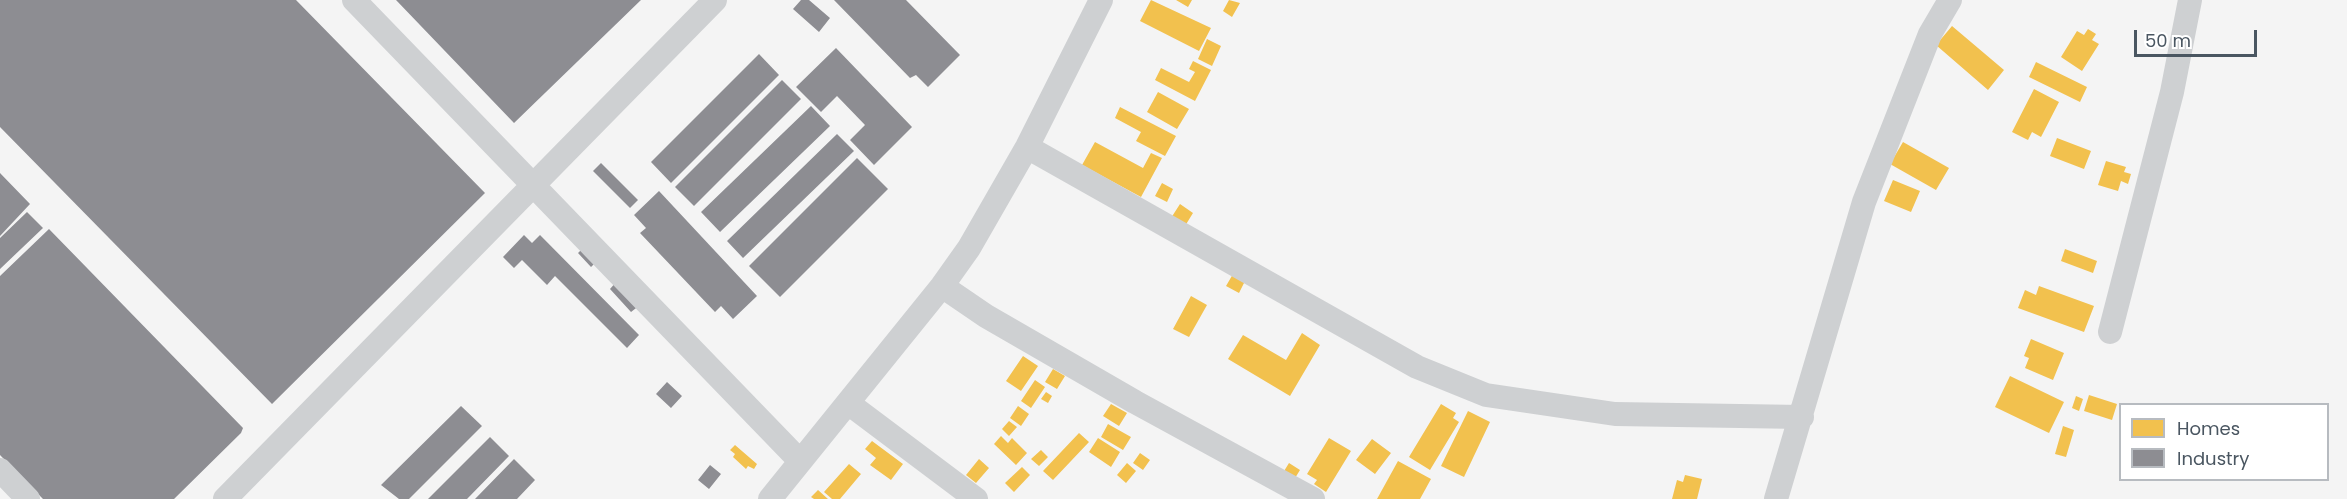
<!DOCTYPE html>
<style>
body{margin:0}
#map{position:relative;width:2347px;height:499px;overflow:hidden;background:#f4f4f4;font-family:Poppins,sans-serif}
canvas{display:block}
.legend{position:absolute;left:2119px;top:403px;width:210px;height:78px;box-sizing:border-box;background:#fff;border:2px solid #b7bbc0;margin:0;padding:8px 10px;list-style:none;font-size:18px;color:#4a5661}
.legend li{display:flex;align-items:center;gap:12px;height:30px}
.legend b{width:30px;border:2px solid #b7bbc0}
.scale{position:absolute;left:2134px;top:30px;width:123px;height:27px;box-sizing:border-box;border:3px solid #4a5661;border-top:0;padding-left:8px;font-size:18px;line-height:21px;white-space:nowrap;color:#4a5661;-webkit-text-stroke:4px #fff;paint-order:stroke}
</style>
<div id="map">
<canvas width="2347" height="499"></canvas>
<ul class="legend">
<li><b style="height:16px;background:#f2c14e"></b>Homes</li>
<li><b style="height:16px;background:#8d8d92"></b>Industry</li>
</ul>
<div class="scale">50 m</div>
</div>
<script>
const ctx = document.querySelector('canvas').getContext('2d');
ctx.lineJoin = 'round';
function paint(path, color) { ctx.fillStyle = color; ctx.fill(path, 'evenodd'); }
const toPath = rows => new Path2D(rows.map(r => 'M' + r).join(''));
function trace(path, color, width, dash) { ctx.strokeStyle = color; ctx.lineWidth = width; ctx.lineCap = dash ? 'butt' : 'round'; ctx.setLineDash(dash || []); ctx.stroke(path); }
paint(toPath([
 [1151,0,1211,28,1199,51,1140,21],
 [1176,0,1192,0,1188,7],
 [1229,0,1240,3,1232,17,1223,11],
 [1952,26,2004,70,1988,90,1936,45],
 [2088,29,2096,34,2092,40,2099,44,2082,71,2061,57,2077,31,2084,35],
 [1207,39,1221,46,1212,66,1198,59],
 [1193,61,1211,70,1195,101,1155,80,1161,68,1189,82,1195,72,1189,69],
 [2036,62,2087,87,2080,102,2029,77],
 [2034,89,2059,102,2041,137,2032,132,2028,140,2012,132],
 [1158,92,1189,109,1177,129,1147,112],
 [1120,107,1176,136,1165,156,1136,141,1141,132,1115,118],
 [2057,138,2091,151,2084,169,2050,156],
 [1095,142,1143,168,1151,153,1162,158,1141,197,1082,165],
 [1903,142,1949,168,1936,190,1890,164],
 [2106,161,2126,167,2124,172,2131,174,2128,184,2121,181,2118,191,2098,185],
 [1893,180,1920,191,1911,212,1884,201],
 [1162,183,1173,189,1167,202,1155,196],
 [1180,204,1193,213,1185,226,1171,218],
 [2065,249,2097,261,2093,273,2061,261],
 [1233,274,1245,281,1239,293,1226,286],
 [2039,286,2094,306,2084,332,2018,308,2025,290,2036,295],
 [1191,296,1207,305,1189,337,1173,329],
 [1302,333,1320,345,1290,396,1228,359,1243,335,1286,360],
 [2031,339,2064,353,2053,380,2025,368,2029,358,2024,356],
 [1023,356,1038,366,1021,391,1006,381],
 [1053,369,1065,376,1057,389,1045,382],
 [2010,376,2064,402,2049,433,1995,407],
 [1035,380,1045,387,1031,408,1021,401],
 [1046,392,1052,396,1048,403,1041,399],
 [2089,395,2117,404,2112,420,2084,411],
 [2076,396,2083,399,2079,411,2072,408],
 [1111,404,1127,413,1119,426,1103,416],
 [1441,404,1456,413,1453,418,1459,422,1430,470,1409,457],
 [1018,406,1029,414,1021,426,1010,418],
 [1468,411,1490,422,1464,477,1441,466],
 [1009,421,1017,427,1009,436,1002,429],
 [1108,424,1131,437,1123,450,1101,437],
 [2063,426,2074,430,2066,457,2055,454],
 [1079,433,1089,442,1053,480,1043,471],
 [1001,436,1008,443,1012,438,1027,453,1016,465,994,444],
 [1098,438,1120,452,1111,467,1089,452],
 [1329,438,1351,451,1326,492,1314,484,1317,480,1307,474],
 [1372,439,1391,453,1375,474,1356,460],
 [872,441,903,464,891,480,870,465,876,458,865,449],
 [735,445,757,464,754,469,748,466,746,469,733,457,735,454,730,450],
 [1041,450,1048,457,1039,466,1031,459],
 [1140,453,1150,460,1143,470,1133,463],
 [979,459,989,468,976,483,966,475],
 [1398,461,1431,479,1420,499,1377,499],
 [1127,463,1136,471,1126,483,1117,475],
 [1289,463,1300,470,1292,483,1281,476],
 [849,464,861,474,840,499,832,499,824,492],
 [1022,467,1030,475,1014,492,1005,483],
 [1685,475,1702,479,1697,499,1672,499,1677,480,1683,482],
 [818,490,828,499,814,499,811,497]
]), '#f2c14e');
paint(toPath([
 [0,0,296,0,485,193,272,404,0,127],
 [396,0,641,0,514,123],
 [801,0,809,0,830,18,819,32,793,9],
 [834,0,906,0,960,55,928,87,916,75,910,78],
 [836,48,912,127,874,165,850,140,865,125,837,96,821,112,796,87],
 [759,54,779,75,671,183,651,162],
 [782,80,801,99,694,206,675,187],
 [811,106,830,126,720,232,701,212],
 [837,134,854,151,743,258,727,241],
 [857,158,888,189,780,297,749,266],
 [601,163,638,200,630,208,593,171],
 [0,173,30,204,0,236],
 [659,191,757,296,733,319,721,306,715,312,640,233,646,228,634,215],
 [27,212,43,228,0,269,0,238],
 [49,229,243,428,241,433,174,499,43,499,0,455,0,276],
 [524,235,532,243,540,235,639,335,627,348,555,276,547,285,522,260,514,268,503,257],
 [584,247,597,261,591,267,578,253],
 [617,281,640,305,631,312,610,289],
 [667,382,682,396,671,408,656,394],
 [461,406,482,426,409,499,399,499,381,485],
 [490,437,509,456,467,499,428,499],
 [514,459,535,480,517,499,475,499],
 [710,465,721,474,709,489,698,480]
]), '#8d8d92');
trace(toPath([
 [354,0,800,461],
 [1027,147,1417,367,1486,395,1615,414,1802,417],
 [942,286,986,316,1135,402,1313,499],
 [2110,332,2172,92,2190,0],
 [848,403,976,499],
 [0,470,28,499],
 [225,499,715,0],
 [770,499,942,286,969,248,1027,147,1101,0],
 [1776,499,1864,202,1930,34,1950,0]
]), '#ced0d2', 24);
</script>
